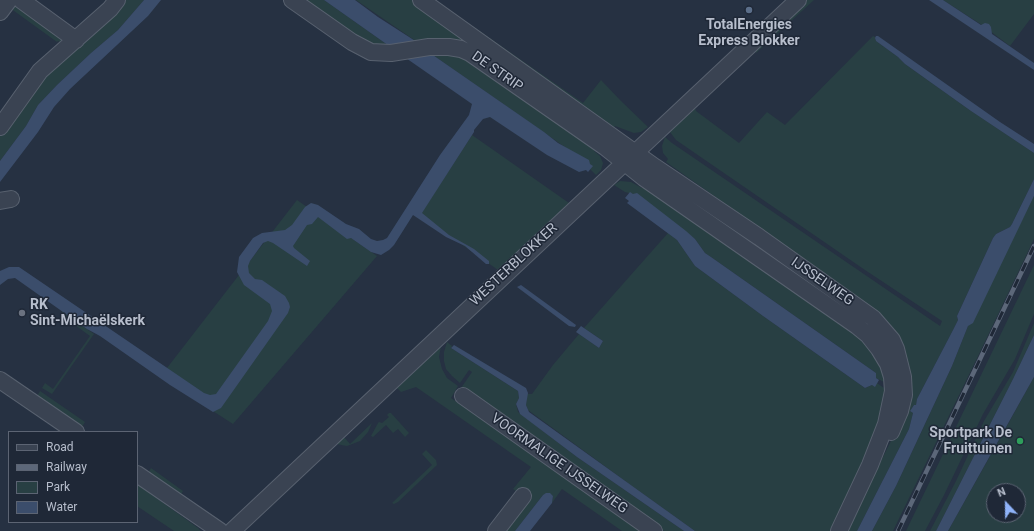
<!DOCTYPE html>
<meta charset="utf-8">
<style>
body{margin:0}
#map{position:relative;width:1034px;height:531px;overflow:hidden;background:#263142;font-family:Roboto,sans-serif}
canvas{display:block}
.legend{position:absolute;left:8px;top:431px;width:130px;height:92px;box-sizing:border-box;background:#1f2837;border:1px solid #5c6473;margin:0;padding:5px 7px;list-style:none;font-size:12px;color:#b7becc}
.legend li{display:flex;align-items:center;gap:8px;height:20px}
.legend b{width:20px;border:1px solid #5c6473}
.north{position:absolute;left:986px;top:483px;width:40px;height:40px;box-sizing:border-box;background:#1f2837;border:1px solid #5c6473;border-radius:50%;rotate:338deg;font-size:11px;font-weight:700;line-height:16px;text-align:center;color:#b7becc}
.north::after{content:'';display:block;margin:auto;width:14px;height:18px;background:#8fb3f9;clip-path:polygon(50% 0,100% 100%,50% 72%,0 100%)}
</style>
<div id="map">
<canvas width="1034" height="531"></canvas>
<ul class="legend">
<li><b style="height:5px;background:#3a4352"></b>Road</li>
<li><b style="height:5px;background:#5c6779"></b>Railway</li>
<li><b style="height:11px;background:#283f43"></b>Park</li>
<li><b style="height:11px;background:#3b4d6b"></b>Water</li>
</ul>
<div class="north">N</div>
</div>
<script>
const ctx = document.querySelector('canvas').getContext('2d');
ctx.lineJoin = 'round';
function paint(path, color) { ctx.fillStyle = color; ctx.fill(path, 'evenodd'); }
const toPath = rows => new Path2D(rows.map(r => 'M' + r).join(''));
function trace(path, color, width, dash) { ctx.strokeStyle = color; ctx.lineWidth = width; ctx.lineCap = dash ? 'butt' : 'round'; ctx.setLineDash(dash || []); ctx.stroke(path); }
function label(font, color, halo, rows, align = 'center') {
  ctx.font = font + ' Roboto,sans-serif'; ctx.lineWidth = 3; ctx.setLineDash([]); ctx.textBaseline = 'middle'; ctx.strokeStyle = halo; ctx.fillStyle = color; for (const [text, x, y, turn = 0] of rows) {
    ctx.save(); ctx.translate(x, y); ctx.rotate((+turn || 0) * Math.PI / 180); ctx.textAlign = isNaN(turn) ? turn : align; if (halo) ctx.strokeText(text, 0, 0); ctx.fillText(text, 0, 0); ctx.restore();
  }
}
paint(toPath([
 [124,0,144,0,118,30,91,53,57,85,38,105,26,126,0,161,0,136,38,84],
 [298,0,324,0,392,48,377,49],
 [356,0,414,0,610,137,473,49,420,44],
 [426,0,435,0,583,103,601,80,620,100,648,127,641,132,634,133,615,126,613,129],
 [806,0,814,0,756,53,754,48],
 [943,0,1034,0,1034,14,1010,46,982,25],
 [15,4,62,36,62,43,58,41,57,42,10,8],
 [873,36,875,37,876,41,898,57,905,64,971,111,1034,153,1034,179,1012,224,1010,227,996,234,993,238,957,316,958,320,953,330,917,399,916,405,914,405,910,411,913,413,909,429,857,531,846,531,901,421,903,353,774,243,751,222,666,162,668,159,663,153,662,146,665,137,672,143,940,326,942,321,865,270,676,140,670,132,695,108,696,111,739,143,767,112,785,125],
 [430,53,457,53,596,148,594,151,600,156,603,163,601,170,596,175,590,169,592,166],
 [472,135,569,203,498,270,420,215],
 [620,181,631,182,642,188,645,185,662,194,874,348,888,384,876,378,876,373,711,257,705,253,695,239,633,194,625,192,614,185],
 [1034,196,1034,239,981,350,893,531,872,531,896,486,925,424,952,366,968,326],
 [297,200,377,256,233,424,160,377],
 [668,233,677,240,695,266,763,316,865,388,872,385,875,386,877,383,888,391,882,420,831,531,695,531,632,486,528,410,526,405,527,394,532,394,553,365,579,334,599,348,603,341,584,328],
 [1034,265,1034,314,1015,359,983,414,944,495,925,531,906,531],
 [62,311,94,334,52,394,42,388,45,383,53,389,90,336,61,315],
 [1034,323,1034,335,1013,379,936,531,930,531,956,481,984,421,1013,372],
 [447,342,452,346,451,348,518,391,519,398,516,404,518,412,577,457,684,531,664,531,461,388,472,372,469,370,460,383,452,376,446,369,444,361,444,352],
 [441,346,439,357,442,369,447,378,458,386,451,398,641,531,622,531,562,489,552,503,553,496,549,493,543,495,515,531,502,531,522,491,516,491,513,489,531,467,416,387,401,392,397,388],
 [1034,377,1034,531,948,531,1002,435],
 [994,491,1018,491,1018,515,994,515],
 [40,391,85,422,82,427,37,396],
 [389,413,391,413,409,433,405,437,398,429,393,433,386,425,373,437,371,436,378,423,379,422,382,423,389,417,387,415],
 [372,423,368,432,360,441,347,446,336,444,344,437,350,444],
 [426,450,436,460,437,465,398,502,394,504,392,503,432,465,422,454],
 [151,468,183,491,180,496,148,473],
 [137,484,198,528,201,531,174,531,137,506]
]), '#283f43');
paint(toPath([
 [144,0,161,0,148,16,70,89,54,107,38,132,0,182,0,161,26,126,38,105,57,85,91,53,118,30],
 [324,0,355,0,378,17,420,44,392,48],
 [929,0,943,0,981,25,985,23,989,24,991,27,992,34,1034,63,1034,70],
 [876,36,878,36,1000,122,1034,144,1034,153,971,111,905,64,898,57,876,41,875,38],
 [430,53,544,132,558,143,589,160,590,164,593,166,588,172,586,170,579,172,547,155,490,117,483,119,474,130,474,132,422,213,449,235,474,249,489,261,489,264,486,264,465,246,446,237,413,215,394,245,389,250,381,255,371,252,351,238,347,239,318,217,312,224,307,225,293,246,294,248,310,261,307,266,273,243,268,241,263,243,250,261,248,266,249,273,255,279,262,280,285,296,289,303,290,307,288,313,221,408,213,412,170,385,100,336,87,329,15,278,8,279,0,285,0,271,9,267,19,267,204,393,210,395,216,394,268,321,272,311,270,304,244,285,237,272,239,257,253,238,262,233,285,230,292,225,305,207,311,203,318,205,346,224,359,229,371,239,377,241,383,240,387,238,440,155,469,115,472,104,403,56],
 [1034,179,1034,196,973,323,968,326,952,366,896,486,872,531,857,531,909,429,913,413,910,411,914,405,916,405,917,399,953,330,958,320,957,316,993,238,996,234,1010,227,1012,224],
 [630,192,633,194,637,193,686,231,695,239,705,253,711,257,876,373,876,378,879,380,875,387,872,385,865,388,763,316,695,266,677,240,627,203,629,201,625,198],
 [521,285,576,325,575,327,569,326,517,287],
 [581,326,603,341,599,348,576,332],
 [1034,335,1034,377,948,531,936,531,1013,379],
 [454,345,526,388,528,393,526,405,529,412,695,531,684,531,577,457,520,414,516,404,519,398,518,391,451,348],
 [546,493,550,493,553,496,552,503,530,531,515,531,543,495]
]), '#3b4d6b');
const minor = toPath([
 [21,0,76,40],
 [292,0,352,42,371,52,391,53,429,47,449,47,461,49,470,53,605,147,644,178,857,326,868,335,879,349,888,364,892,377,893,391,886,424,870,465,839,531],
 [421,0,655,167,759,237,873,318,892,340,896,349,903,377,904,395,900,411,891,432],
 [0,12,9,0],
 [0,127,40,71,110,9,117,0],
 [0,201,11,199],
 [0,380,76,432],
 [463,396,654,531],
 [137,474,220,531],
 [232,531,798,0],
 [496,531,523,496]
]);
trace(minor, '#58616f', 18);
trace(minor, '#3a4352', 16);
const rail = toPath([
 [898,531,1034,246]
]);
trace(rail, '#5c6779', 4.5);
trace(rail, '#1f2837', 3, [9]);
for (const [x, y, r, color] of [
 [749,10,4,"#5c6f8a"],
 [22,313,4,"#6b7280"],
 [1020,441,4,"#2e9e5b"]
]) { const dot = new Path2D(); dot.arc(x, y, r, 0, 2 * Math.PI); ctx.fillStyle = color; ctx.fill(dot); trace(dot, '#1f2837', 1.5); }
label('bold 14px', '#b7becc', '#1f2837', [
 ["TotalEnergies",749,25],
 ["Express Blokker",749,41],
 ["RK",30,305,"left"],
 ["Sint-Michaëlskerk",30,321,"left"],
 ["Sportpark De",1012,433,"right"],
 ["Fruittuinen",1012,449,"right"]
]);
label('14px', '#b7becc', '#1f2837', [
 ["DE STRIP",497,72,35],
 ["WESTERBLOKKER",514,265,-43],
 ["IJSSELWEG",822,282,35],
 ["VOORMALIGE IJSSELWEG",559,464,35]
]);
</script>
